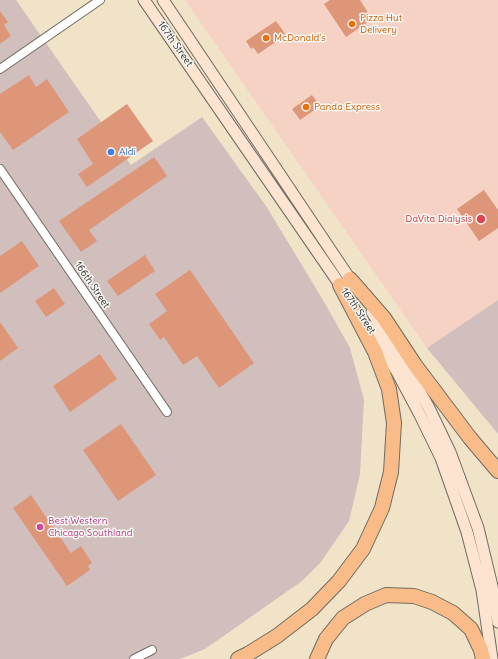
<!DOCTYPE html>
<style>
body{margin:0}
canvas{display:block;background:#f0e3c8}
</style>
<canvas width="498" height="659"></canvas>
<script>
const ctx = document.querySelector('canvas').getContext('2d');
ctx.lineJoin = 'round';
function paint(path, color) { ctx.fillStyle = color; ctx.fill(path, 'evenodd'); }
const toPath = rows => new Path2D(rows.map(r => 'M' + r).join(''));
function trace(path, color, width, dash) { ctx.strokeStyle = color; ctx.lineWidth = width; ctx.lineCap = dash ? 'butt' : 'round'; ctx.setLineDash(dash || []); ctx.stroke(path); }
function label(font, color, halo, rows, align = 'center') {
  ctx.font = font + ' Delius,sans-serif'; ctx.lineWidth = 3; ctx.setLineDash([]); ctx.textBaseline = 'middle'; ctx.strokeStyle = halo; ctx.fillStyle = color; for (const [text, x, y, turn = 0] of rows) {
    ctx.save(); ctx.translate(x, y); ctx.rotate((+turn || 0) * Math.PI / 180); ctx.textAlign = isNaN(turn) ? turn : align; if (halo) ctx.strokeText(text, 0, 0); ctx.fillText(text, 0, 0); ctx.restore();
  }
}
paint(toPath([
 [185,0,498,0,498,300,427,348]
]), '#f5d2c3');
paint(toPath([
 [0,0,16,0,131,165,202,117,266,206,323,300,350,348,364,400,360,474,349,521,321,562,302,581,205,649,180,659,0,659],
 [498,300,498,434,427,348]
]), '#d1bfbd');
paint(toPath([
 [330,0,360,0,372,19,346,37,324,4],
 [0,11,8,22,4,25,11,36,0,44],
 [276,21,286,35,258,54,253,47,251,49,246,41],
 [29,75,36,87,47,79,69,112,13,150,0,132,0,94],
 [312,95,320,106,300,120,292,109],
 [127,104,153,141,87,187,78,174,93,164,77,139],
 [154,157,167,176,89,230,97,241,81,252,59,221],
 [484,190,498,210,498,228,479,241,457,209],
 [22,241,39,266,0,293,0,256],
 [145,255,155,271,118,296,107,281],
 [190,270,254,363,219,388,197,356,183,365,164,337,160,340,149,324,167,311,155,294],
 [54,288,65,304,46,317,35,301],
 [0,322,18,348,0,361],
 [100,354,117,379,70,412,53,386],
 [121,424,156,475,118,501,83,450],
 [31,495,71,553,81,546,92,563,88,566,90,570,67,586,13,508]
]), '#de9679');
const street = toPath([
 [0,69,100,0],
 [0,169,167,412],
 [134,659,152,650]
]);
const secondary = toPath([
 [144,0,345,292],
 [163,0,354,285],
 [372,312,405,365,429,408,450,452,478,528,492,586,498,622],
 [368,326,396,370,420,415,441,458,467,532,482,590,492,659]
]);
const highway = toPath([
 [350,279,384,318,415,365,470,438,498,471],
 [238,659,248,654,277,636,312,609,339,581,363,549,382,508,391,472,394,423,389,389,375,352,340,285],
 [317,659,326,639,343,618,365,604,386,595,414,596,432,602,453,613,471,629,481,650,483,659]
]);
trace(street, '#706b62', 10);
trace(secondary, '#706b62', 13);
trace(highway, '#706b62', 16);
trace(street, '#fff', 8);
trace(secondary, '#fde4d0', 11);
trace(highway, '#f9bc89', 14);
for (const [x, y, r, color] of [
 [352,24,4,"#e8710a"],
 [266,38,4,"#e8710a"],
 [306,107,4,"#e8710a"],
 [111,152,4,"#3f7fe0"],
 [481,219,5,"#e0444e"],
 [40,527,4,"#d1479c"]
]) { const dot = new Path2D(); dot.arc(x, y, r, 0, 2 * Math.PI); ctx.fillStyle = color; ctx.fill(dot); trace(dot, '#f6f6f2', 1.5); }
label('10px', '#c56008', '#f6f6f2', [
 ["Pizza Hut",360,18],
 ["Delivery",360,30],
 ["McDonald's",274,38],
 ["Panda Express",314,107]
], 'left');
label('10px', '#2b2b2b', '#f6f6f2', [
 ["167th Street",175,44,55],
 ["166th Street",92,285,56],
 ["167th Street",358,311,56]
]);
label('10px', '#366cbe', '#f6f6f2', [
 ["Aldi",119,152]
], 'left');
label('10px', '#be3a42', '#f6f6f2', [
 ["DaVita Dialysis",472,219]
], 'right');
label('10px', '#b23c85', '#f6f6f2', [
 ["Best Western",48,521],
 ["Chicago Southland",48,533]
], 'left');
</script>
